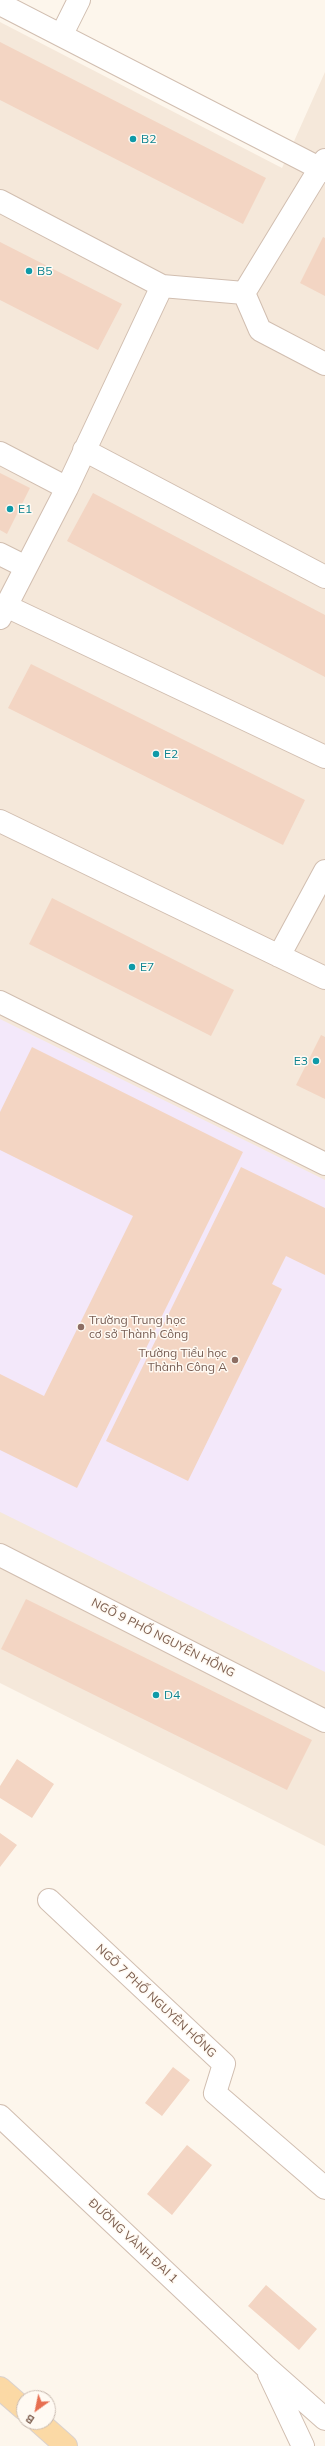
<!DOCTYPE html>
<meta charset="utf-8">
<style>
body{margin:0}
#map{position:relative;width:325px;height:2446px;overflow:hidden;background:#fdf6ec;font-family:Mulish,sans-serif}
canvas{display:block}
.north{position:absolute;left:16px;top:2390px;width:40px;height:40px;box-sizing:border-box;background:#fffaf3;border:1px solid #cabbb1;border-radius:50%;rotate:213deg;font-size:11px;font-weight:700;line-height:16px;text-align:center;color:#7a5c4d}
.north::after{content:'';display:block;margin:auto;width:14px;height:18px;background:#e76f51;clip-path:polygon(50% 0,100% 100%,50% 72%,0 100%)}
</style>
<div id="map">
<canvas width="325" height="2446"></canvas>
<div class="north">B</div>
</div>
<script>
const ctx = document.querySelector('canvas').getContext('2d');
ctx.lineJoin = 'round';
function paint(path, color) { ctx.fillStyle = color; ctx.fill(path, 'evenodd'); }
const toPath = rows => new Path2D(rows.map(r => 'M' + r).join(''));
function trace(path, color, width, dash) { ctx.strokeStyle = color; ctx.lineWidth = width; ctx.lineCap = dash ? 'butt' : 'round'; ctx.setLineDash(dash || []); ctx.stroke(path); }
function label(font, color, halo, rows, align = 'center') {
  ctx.font = font + ' Mulish,sans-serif'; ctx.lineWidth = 3; ctx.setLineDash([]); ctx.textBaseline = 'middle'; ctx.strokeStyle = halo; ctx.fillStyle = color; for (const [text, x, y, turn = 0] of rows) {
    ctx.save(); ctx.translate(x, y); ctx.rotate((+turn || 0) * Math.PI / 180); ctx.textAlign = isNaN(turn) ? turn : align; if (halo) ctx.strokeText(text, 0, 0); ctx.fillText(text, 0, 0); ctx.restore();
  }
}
paint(toPath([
 [0,22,282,168,325,72,325,1846,0,1683]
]), '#f5e8da');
paint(toPath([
 [0,1019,325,1180,325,1672,0,1512]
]), '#f3e8fa');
paint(toPath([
 [0,42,266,178,243,224,0,100],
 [323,237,325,238,325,296,300,283],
 [0,242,122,304,98,350,0,300],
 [0,473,30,488,7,534,0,530],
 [93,493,325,615,325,677,67,541],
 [31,664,305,800,283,845,8,708],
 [52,898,234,990,211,1036,29,944],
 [321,1035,325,1037,325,1099,296,1085],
 [32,1047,243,1152,77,1488,0,1450,0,1374,44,1396,133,1216,0,1150,0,1112],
 [241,1167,325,1208,325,1275,286,1256,272,1284,282,1289,188,1481,106,1441],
 [26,1599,312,1740,287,1790,1,1649],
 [17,1759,54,1784,32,1818,0,1798,0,1786],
 [0,1833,17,1845,0,1867],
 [173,2067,190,2080,162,2116,145,2103],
 [187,2145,212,2165,172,2215,147,2194],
 [266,2285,317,2329,299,2350,248,2306]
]), '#f3d5c3');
const minor = toPath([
 [0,4,325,171],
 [62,34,79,0],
 [0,201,162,286],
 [244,293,260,330,325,364],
 [84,450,325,577],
 [0,453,67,488],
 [0,554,26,567],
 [6,606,325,757],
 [0,618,67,488,162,286,244,293,325,160],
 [0,821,325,978],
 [279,956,325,871],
 [0,1002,325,1164],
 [0,1555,325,1721],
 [49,1900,224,2064,215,2093,325,2188],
 [0,2116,265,2366,325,2419],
 [269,2374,303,2446]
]);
const major = toPath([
 [0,2388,24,2409],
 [39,2422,66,2446]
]);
trace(minor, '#d1beb0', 24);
trace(major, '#dad1cd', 24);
trace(minor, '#fff', 22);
trace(major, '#fbd9a5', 22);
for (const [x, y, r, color] of [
 [133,139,4,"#0f9aa8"],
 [29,271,4,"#0f9aa8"],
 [10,509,4,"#0f9aa8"],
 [156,754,4,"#0f9aa8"],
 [132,967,4,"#0f9aa8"],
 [316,1061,4,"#0f9aa8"],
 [81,1327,4,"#8d6e63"],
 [235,1360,4,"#8d6e63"],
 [156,1695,4,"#0f9aa8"]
]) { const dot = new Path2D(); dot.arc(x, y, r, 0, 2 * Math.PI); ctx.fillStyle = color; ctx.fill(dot); trace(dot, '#fffaf3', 1.5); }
label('12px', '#0d838f', '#fffaf3', [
 ["B2",141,139],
 ["B5",37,271],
 ["E1",18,509],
 ["E2",164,754],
 ["E7",140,967],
 ["E3",308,1061,"right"],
 ["D4",164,1695]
], 'left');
label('12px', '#785e54', '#fffaf3', [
 ["Trường Trung học",89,1320],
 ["cơ sở Thành Công",89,1334],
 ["Trường Tiểu học",227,1353,"right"],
 ["Thành Công A",227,1367,"right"]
], 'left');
label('12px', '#7a5c4d', '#fffaf3', [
 ["NGÕ 9 PHỐ NGUYÊN HỒNG",163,1638,27],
 ["NGÕ 7 PHỐ NGUYÊN HỒNG",156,2001,43],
 ["ĐƯỜNG VÀNH ĐAI 1",133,2241,43]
]);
</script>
